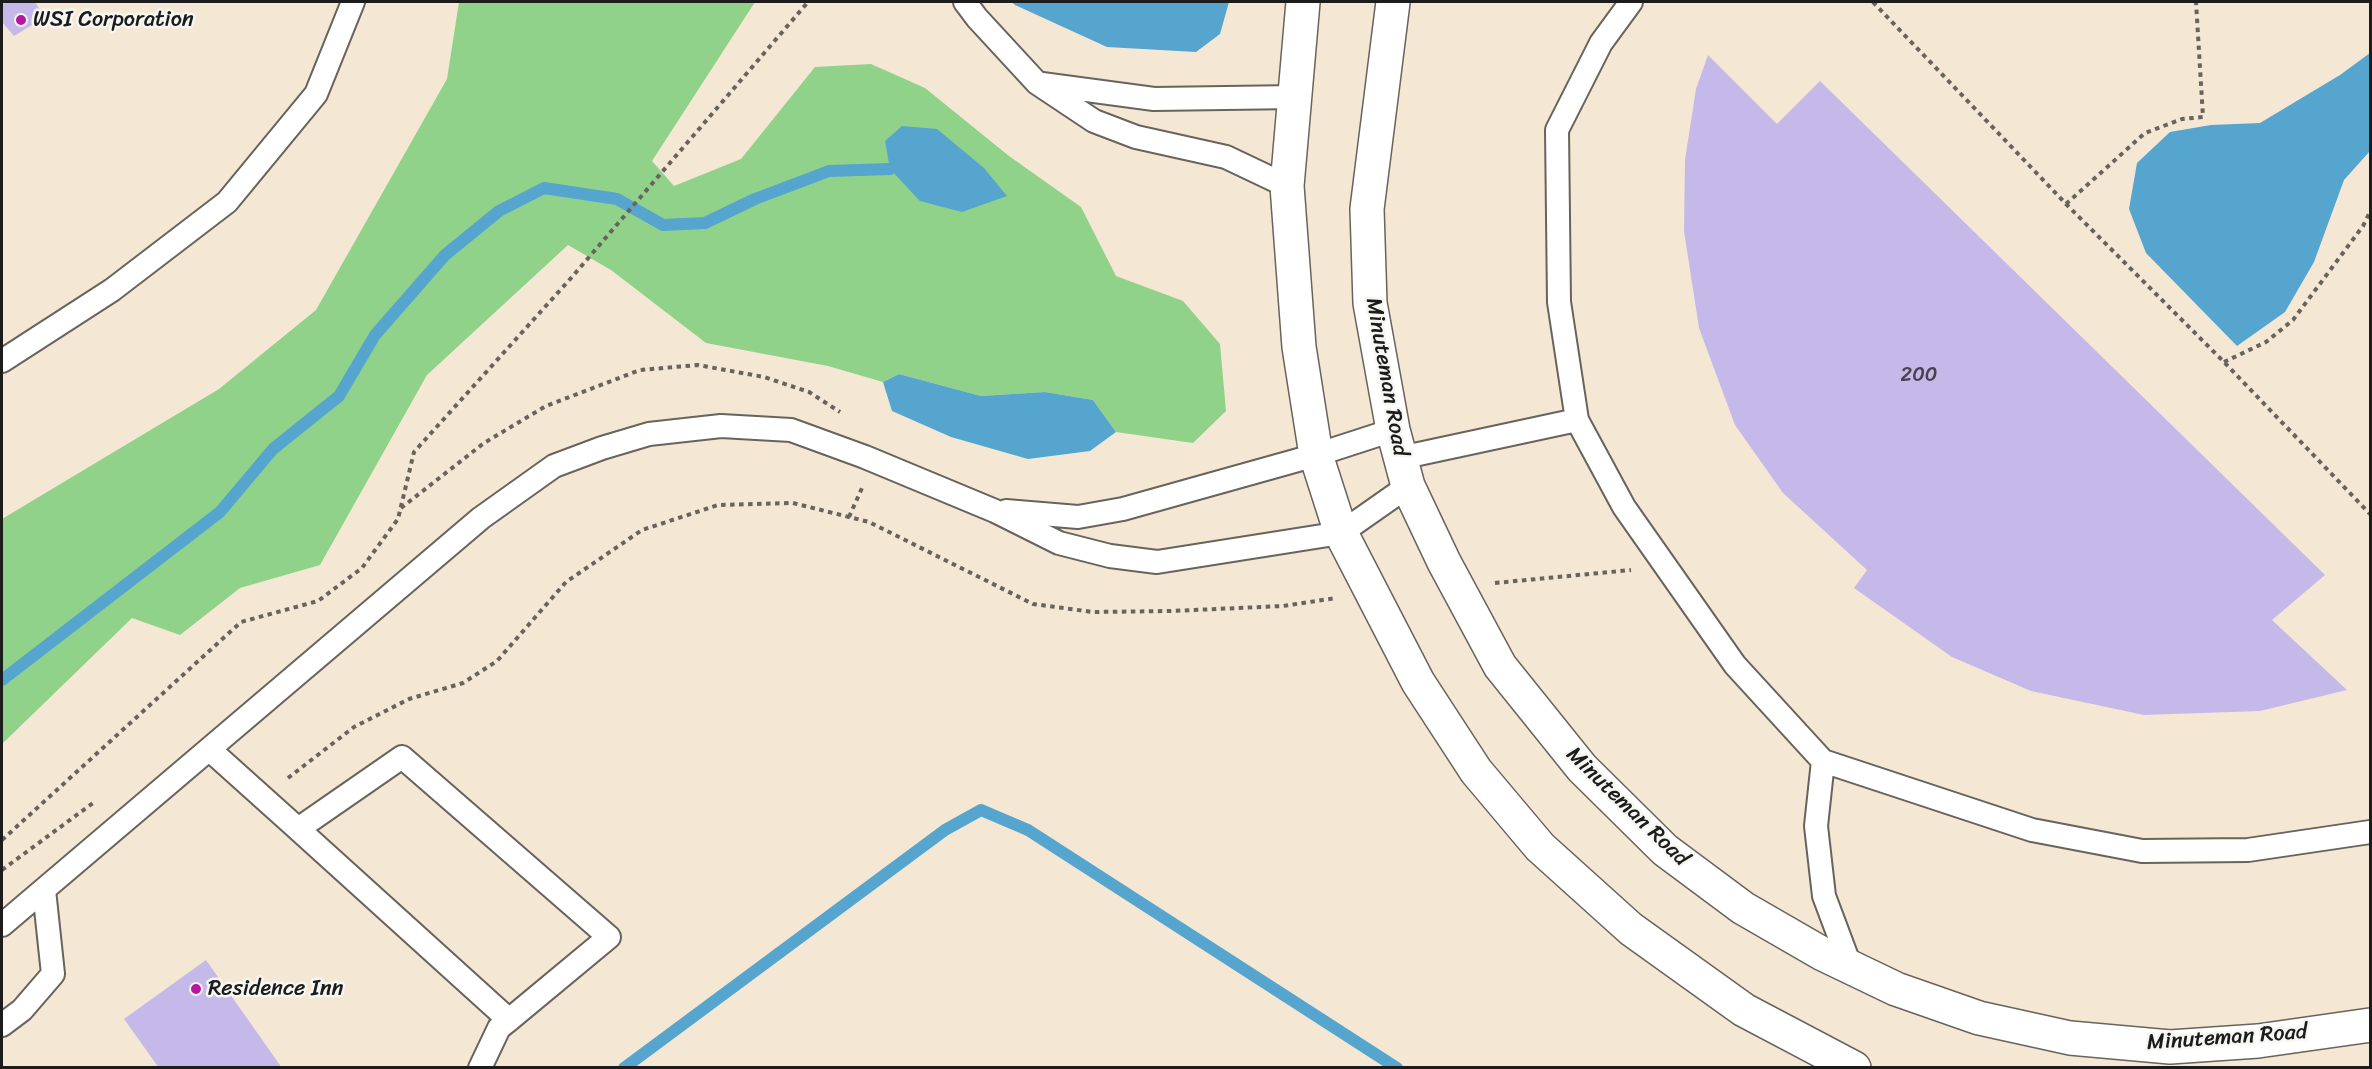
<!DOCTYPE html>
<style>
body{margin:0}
#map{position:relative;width:2372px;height:1069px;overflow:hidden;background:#f4e7d3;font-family:Sriracha,sans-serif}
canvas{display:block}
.frame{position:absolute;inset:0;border:3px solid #1c1c1c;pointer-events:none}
</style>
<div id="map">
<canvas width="2372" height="1069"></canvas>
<div class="frame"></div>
</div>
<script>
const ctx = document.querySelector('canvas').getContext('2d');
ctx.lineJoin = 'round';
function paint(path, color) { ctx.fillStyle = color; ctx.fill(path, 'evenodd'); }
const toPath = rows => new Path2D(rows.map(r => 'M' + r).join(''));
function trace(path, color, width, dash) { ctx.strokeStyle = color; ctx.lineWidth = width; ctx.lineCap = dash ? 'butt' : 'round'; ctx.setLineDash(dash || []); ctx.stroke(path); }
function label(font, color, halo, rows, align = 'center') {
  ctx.font = font + ' Sriracha,sans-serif'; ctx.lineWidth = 5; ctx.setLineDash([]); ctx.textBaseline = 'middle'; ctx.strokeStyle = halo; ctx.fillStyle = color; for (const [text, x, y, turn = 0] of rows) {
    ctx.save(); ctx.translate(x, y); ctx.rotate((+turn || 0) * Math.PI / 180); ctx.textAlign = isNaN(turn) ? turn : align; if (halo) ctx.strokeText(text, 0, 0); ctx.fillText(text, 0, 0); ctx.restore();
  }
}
paint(toPath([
 [459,2,755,2,652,161,674,186,741,159,815,67,871,64,925,88,1009,156,1081,207,1116,276,1183,301,1220,344,1226,411,1193,443,1116,432,1093,400,1045,392,981,396,899,374,883,382,828,366,706,343,611,270,568,245,427,375,320,565,240,588,180,635,132,618,2,744,2,519,219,389,316,310,447,79]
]), '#91d28a');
paint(toPath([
 [1012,2,1229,2,1220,34,1196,52,1107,47,1015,5],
 [2370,53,2370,151,2344,180,2314,262,2285,312,2237,346,2146,253,2129,209,2137,163,2170,132,2211,125,2260,123,2340,75],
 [902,126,937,129,984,168,1007,196,962,212,920,201,890,169,885,141],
 [899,374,981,396,1045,392,1093,400,1116,432,1090,451,1028,459,951,437,892,411,883,382]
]), '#55a5cf');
trace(toPath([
 [2,680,220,512,273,449,339,396,375,335,445,255,499,211,544,188,617,199,663,225,705,223,755,199,829,171,890,169],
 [624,1068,945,830,981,810,1028,830,1397,1068]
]), '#55a5cf', 12);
paint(toPath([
 [2,2,35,2,45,17,14,36,2,22],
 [1708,55,1777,124,1820,81,2325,575,2272,620,2347,690,2260,711,2144,715,2031,691,1952,657,1854,588,1867,570,1783,493,1735,425,1699,328,1684,231,1685,160,1696,89],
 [206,960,282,1068,159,1068,124,1019]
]), '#c5b9e9');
const service = toPath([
 [965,2,977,18,1037,83,1094,121,1136,137,1226,157,1287,186],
 [1631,2,1601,43,1557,130,1559,302,1577,420,1624,507,1735,665,1823,761,2032,830,2142,851,2248,850,2370,832],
 [1042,84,1154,99,1297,97],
 [2,361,112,290,227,202,316,94,353,2],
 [1400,458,1577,420],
 [1006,511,1078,517,1123,509,1316,455,1393,430],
 [210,750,298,829],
 [1823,761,1816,826,1824,896,1851,968],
 [2,925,481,518,554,466,602,448,649,434,721,426,791,430,865,457,995,511,1059,543,1110,556,1157,562,1341,533,1408,486],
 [2,1025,22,1010,53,974,44,890],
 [480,1068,499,1028,509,1020,609,937,402,757,298,829,509,1020]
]);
const minor = toPath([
 [1303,2,1287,186,1299,347,1316,455,1341,533,1418,682,1476,771,1540,847,1631,929,1744,1010,1854,1068],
 [1393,2,1367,209,1370,303,1393,430,1408,486,1444,562,1500,666,1582,768,1665,850,1743,908,1821,953,1896,989,1979,1018,2070,1038,2170,1047,2258,1041,2370,1025]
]);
trace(service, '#68635c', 26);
trace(minor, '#68635c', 36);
trace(toPath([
 [1873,2,2066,204,2224,362,2370,514],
 [2066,204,2145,133,2182,119,2203,117,2196,2],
 [2224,362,2266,342,2293,320,2363,226,2370,212],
 [401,508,484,443,546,406,640,370,698,365,764,377,809,392,840,412],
 [849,517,862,488],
 [1495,583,1631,570],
 [288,778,354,727,409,699,463,683,497,661,566,582,642,530,718,505,793,503,869,522,1033,604,1093,612,1171,611,1283,606,1336,598],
 [2,840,241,622,318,601,362,568,398,519,414,452,572,277,808,2],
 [2,870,93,803,95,805]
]), '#68635c', 4, [4.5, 4.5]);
trace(service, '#fff', 22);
trace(minor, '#fff', 33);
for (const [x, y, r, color] of [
 [21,20,6,"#b5179e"],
 [196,989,6,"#b5179e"]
]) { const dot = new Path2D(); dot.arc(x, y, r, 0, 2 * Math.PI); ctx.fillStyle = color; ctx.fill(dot); trace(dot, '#f6f6f2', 2); }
label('20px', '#46434f', null, [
 ["200",1919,376]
]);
label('22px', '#1c1c1c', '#f6f6f2', [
 ["WSI Corporation",33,20],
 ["Residence Inn",208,989]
], 'left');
label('22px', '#1c1c1c', '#f6f6f2', [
 ["Minuteman Road",1386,377,80],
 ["Minuteman Road",1627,807,44],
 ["Minuteman Road",2227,1038,-4]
]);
</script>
